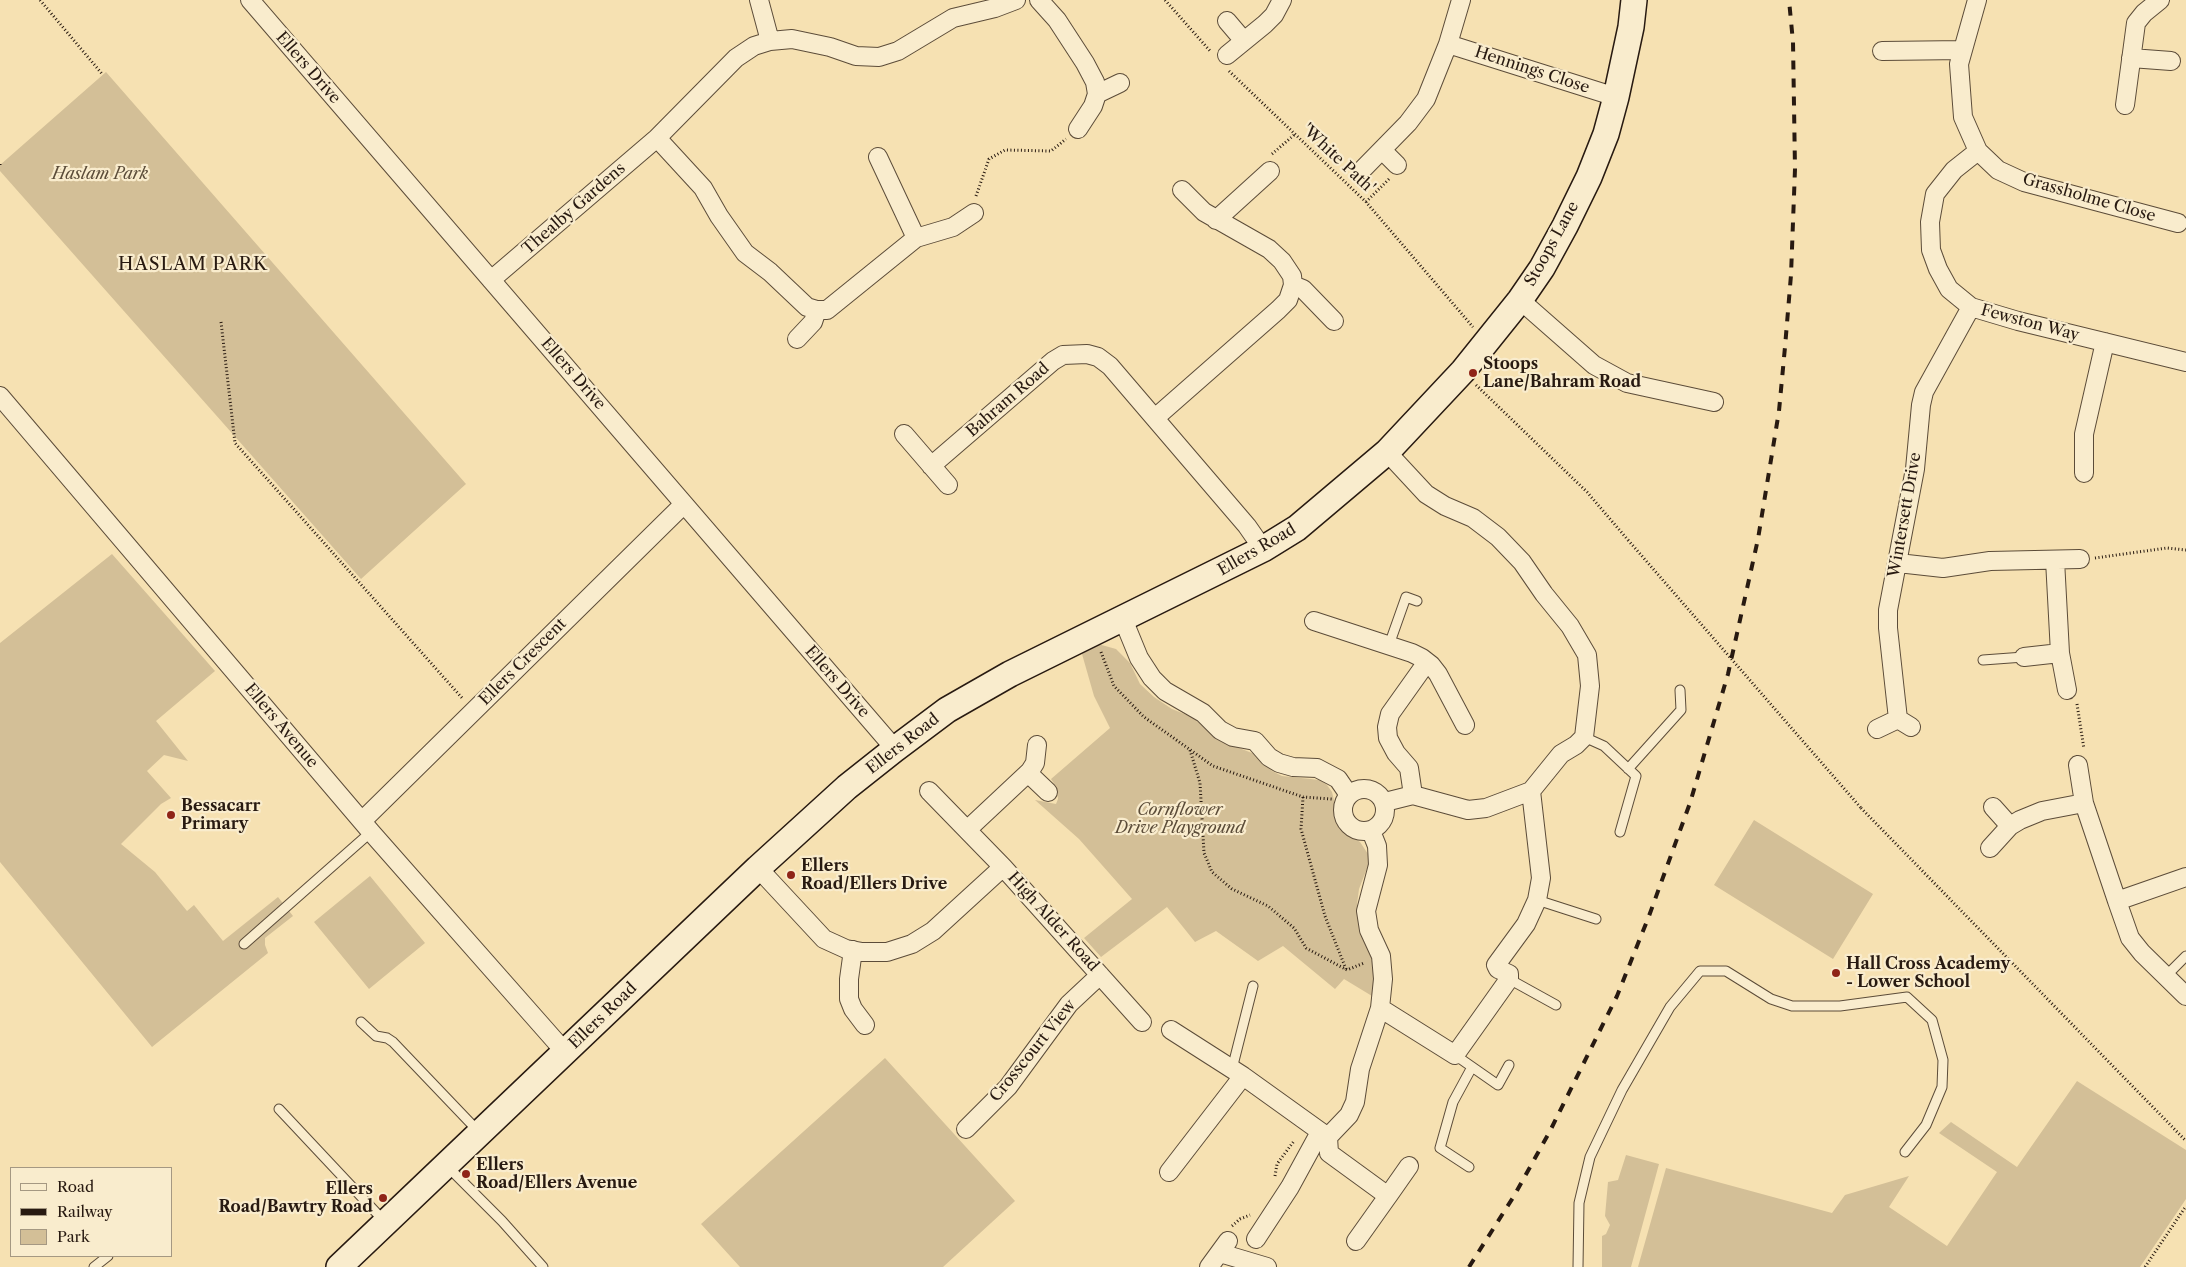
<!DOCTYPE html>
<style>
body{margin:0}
#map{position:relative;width:2186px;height:1267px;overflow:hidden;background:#f6e1b2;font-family:"Libre Caslon Text",serif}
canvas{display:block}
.legend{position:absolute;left:10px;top:1167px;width:162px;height:90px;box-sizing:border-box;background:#f9eccd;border:1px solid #a59882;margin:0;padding:6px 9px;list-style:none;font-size:15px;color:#281a11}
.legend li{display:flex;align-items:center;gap:10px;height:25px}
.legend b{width:25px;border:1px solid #a59882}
</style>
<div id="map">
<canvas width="2186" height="1267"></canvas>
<ul class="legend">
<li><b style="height:6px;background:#f9eccd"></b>Road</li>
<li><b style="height:6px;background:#281a11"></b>Railway</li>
<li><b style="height:14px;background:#d3bf97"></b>Park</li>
</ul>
</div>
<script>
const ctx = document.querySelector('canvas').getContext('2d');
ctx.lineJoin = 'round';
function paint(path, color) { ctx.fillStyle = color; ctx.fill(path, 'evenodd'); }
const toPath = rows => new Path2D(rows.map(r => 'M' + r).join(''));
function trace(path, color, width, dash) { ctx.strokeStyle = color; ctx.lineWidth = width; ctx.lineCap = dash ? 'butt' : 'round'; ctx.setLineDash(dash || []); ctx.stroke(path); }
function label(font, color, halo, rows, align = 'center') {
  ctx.font = font + ' "Libre Caslon Text",serif'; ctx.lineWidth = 4.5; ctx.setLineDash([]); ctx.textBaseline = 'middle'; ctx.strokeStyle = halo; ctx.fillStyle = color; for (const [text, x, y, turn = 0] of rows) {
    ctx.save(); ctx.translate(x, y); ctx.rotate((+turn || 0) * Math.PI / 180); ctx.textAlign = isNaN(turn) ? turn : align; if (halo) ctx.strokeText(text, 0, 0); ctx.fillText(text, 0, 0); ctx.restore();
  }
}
paint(toPath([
 [106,72,466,484,361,579,0,171,0,165],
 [112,554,215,671,156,721,188,761,164,755,147,771,171,798,161,804,121,844,155,872,187,911,194,905,223,941,278,897,293,916,265,938,265,945,268,953,152,1047,0,862,0,643],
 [1098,644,1116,649,1130,663,1140,684,1154,697,1172,709,1192,717,1219,740,1257,755,1272,771,1282,776,1320,780,1327,785,1332,792,1339,822,1348,835,1360,842,1368,854,1369,863,1359,889,1357,904,1358,918,1370,951,1376,983,1372,996,1344,979,1335,989,1283,946,1258,961,1216,931,1195,942,1167,907,1101,957,1084,938,1132,899,1079,839,1035,800,1056,804,1058,799,1057,788,1051,779,1110,728,1094,696,1082,654],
 [1754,820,1873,894,1833,959,1714,885],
 [370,876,425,943,369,989,314,922],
 [885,1058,1015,1201,943,1267,740,1267,701,1224],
 [2077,1081,2186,1150,2186,1199,2140,1267,1638,1267,1666,1168,1832,1213,1845,1195,1909,1176,1889,1207,1947,1246,1997,1172,1939,1133,1951,1122,2017,1167],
 [1626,1155,1659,1164,1631,1267,1602,1267,1602,1236,1606,1234,1610,1225,1605,1216,1608,1182,1618,1180]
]), '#d3bf97');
const lane = toPath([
 [1389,645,1406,597,1417,601],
 [1983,660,2024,657],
 [1584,737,1604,746,1636,776,1620,832],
 [1628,769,1681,710,1680,690],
 [1537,900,1596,919],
 [244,944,371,832],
 [2166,976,2186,956],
 [1509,979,1556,1005],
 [361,1022,376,1036,387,1038,393,1042,478,1131],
 [1455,1055,1498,1085,1509,1065],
 [1232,1069,1253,986],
 [279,1109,385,1222],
 [446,1165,502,1221,543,1267],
 [1469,1167,1440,1148,1453,1102,1472,1067],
 [94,1267,108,1256],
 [1578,1267,1579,1203,1590,1157,1622,1090,1670,1007,1700,971,1726,971,1771,999,1792,1006,1840,1006,1907,997,1932,1020,1943,1060,1942,1087,1926,1125,1905,1152]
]);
const street = toPath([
 [250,0,895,749],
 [759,0,770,41],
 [1039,0,1057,20,1085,63,1095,82,1097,94,1120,83],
 [1977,0,1959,64,1963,117,1978,151,1998,170,2024,182,2178,223],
 [1227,21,1244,41],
 [1448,44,1616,97],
 [1882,51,1963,50],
 [1227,55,1265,24,1274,15,1282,0],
 [2131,58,2171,61],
 [2125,105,2136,23,2144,13,2160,0],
 [1078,129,1093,106,1097,94],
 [657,138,703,188,719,216,745,253,770,272,807,307,817,310,827,310,916,238,953,227,974,213],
 [1382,150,1397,165],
 [1978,151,1954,170,1935,194,1930,222,1931,250,1938,269,1949,289,1971,307,2018,321,2186,362],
 [878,157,916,238],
 [1361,171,1408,123,1426,99,1448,44,1461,0],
 [1216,220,1270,171],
 [491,280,657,138,736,58,754,46,770,41,792,39,830,47,856,56,879,57,898,51,953,18,995,8,1016,0],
 [1293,285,1303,289,1334,321],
 [1520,300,1594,365,1627,383,1714,402],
 [797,339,813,322,817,310],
 [0,396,371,832,565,1052],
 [1155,418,1278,310,1288,300,1293,285,1292,276,1282,261,1269,249,1204,212,1182,190],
 [904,434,948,485],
 [931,466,1053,361,1063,355,1087,354,1098,357,1110,366,1247,526,1263,549],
 [2084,473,2084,434,2105,342],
 [2055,560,2060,653,2067,690],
 [1898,563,1943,568,1990,561,2080,559],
 [1123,619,1139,658,1152,678,1165,691,1203,713,1220,730,1233,737,1255,741,1269,757,1279,763,1293,767,1317,768,1338,779,1349,795],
 [1314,621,1412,653,1422,658,1431,665,1438,674,1465,725],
 [2024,657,2060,653],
 [1911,727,1898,719,1888,628,1888,610,1915,469,1921,405,1924,392,1971,307],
 [1877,729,1898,719],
 [2078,765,2084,803,2117,901,2186,877],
 [1028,773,1048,792],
 '1343 810a21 21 0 1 1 42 0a21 21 0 1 1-42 0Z',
 [929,791,1003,867],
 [1413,795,1409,768,1396,753,1388,738,1387,727,1390,714,1427,662],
 [1385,802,1413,795,1468,810,1486,808,1531,791,1561,754,1576,745,1584,737,1590,686,1587,655,1570,626,1544,594,1522,562,1498,537,1473,518,1445,506,1426,494,1387,452],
 [1993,807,2010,826],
 [362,821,684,504],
 [967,830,1030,771,1035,763,1037,745],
 [1990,848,2010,826,2020,820,2042,811,2084,803],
 [758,868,824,939,846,949,862,952,887,952,912,944,933,931,1003,867,1142,1022],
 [2117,901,2130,938,2142,953,2186,996],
 [853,950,849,979,849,999,853,1009,865,1025],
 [1380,1008,1455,1055,1509,979,1509,974,1498,969,1496,965,1526,924,1537,900,1541,878,1531,791],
 [1171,1030,1243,1076],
 [966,1129,1008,1087,1069,1004,1100,975],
 [1328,1137,1349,1115,1355,1102,1360,1069,1380,1008,1383,979,1381,956,1369,930,1366,911,1378,865,1377,846,1371,831],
 [1328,1137,1329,1153,1388,1196,1356,1241],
 [1169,1172,1243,1076,1328,1137],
 [1388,1196,1409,1166],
 [1256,1239,1290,1187,1320,1132],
 [1220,1253,1267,1267],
 [1209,1267,1228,1241]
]);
const secondary = toPath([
 [339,1267,758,868,847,787,895,749,947,710,1010,674,1263,549,1297,528,1387,452,1463,371,1520,300,1542,268,1565,226,1589,177,1606,134,1616,97,1631,27,1634,0]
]);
trace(lane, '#5c4c39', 11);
trace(street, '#5c4c39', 20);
trace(secondary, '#281a11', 28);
trace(toPath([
 [40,0,103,75],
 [1165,0,1211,52],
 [1229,71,1366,202,1473,327],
 [1272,154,1294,135],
 [0,164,0,165],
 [976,196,989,159,1005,150,1051,151,1066,139],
 [1366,202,1390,178],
 [221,322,235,443,463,699],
 [1476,385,1587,492,1628,540],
 [2095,558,2167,548,2186,550],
 [1101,652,1114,686,1144,717,1213,766,1303,797,1332,799],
 [2077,704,2084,749],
 [1190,750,1200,783,1204,853,1212,872,1232,889,1268,906,1294,928,1306,948,1347,970,1364,963],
 [1303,797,1301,829,1325,916,1346,969],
 [1861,808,2186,1141],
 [1275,1176,1277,1164,1294,1141],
 [1232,1226,1240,1219,1250,1215],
 [2145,1267,2186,1206]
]), '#281a11', 3, [1, 2.5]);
trace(lane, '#f9eccd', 9);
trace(street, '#f9eccd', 18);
trace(secondary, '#f9eccd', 25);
trace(toPath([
 [1469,1267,1514,1196,1550,1131,1617,996,1649,916,1690,803,1728,674,1758,539,1779,411,1785,347,1791,275,1795,169,1793,42,1789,0]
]), '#281a11', 4, [9, 9]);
trace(toPath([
 [1628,540,1861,808]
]), '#281a11', 3, [1, 2.5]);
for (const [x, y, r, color] of [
 [1473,373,5,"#8f2418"],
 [171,815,5,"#8f2418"],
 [791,875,5,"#8f2418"],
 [1836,973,5,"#8f2418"],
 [466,1174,5,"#8f2418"],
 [383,1198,5,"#8f2418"]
]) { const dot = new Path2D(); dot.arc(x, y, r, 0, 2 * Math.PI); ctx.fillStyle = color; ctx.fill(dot); trace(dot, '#f9eccd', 2); }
label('16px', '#281a11', '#f9eccd', [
 ["Ellers Drive",308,68,49],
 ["Hennings Close",1532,70,18],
 ["'White Path'",1338,159,43],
 ["Grassholme Close",2089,198,16],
 ["Thealby Gardens",574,209,-41],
 ["Stoops Lane",1552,244,-61],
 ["Fewston Way",2030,323,15],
 ["Ellers Drive",573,374,49],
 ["Bahram Road",1008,400,-41],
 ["Wintersett Drive",1905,515,-80],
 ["Ellers Road",1257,550,-30],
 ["Ellers Crescent",523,662,-45],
 ["Ellers Drive",837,682,49],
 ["Ellers Avenue",281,726,50],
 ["Ellers Road",903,744,-38],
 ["High Alder Road",1053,922,48],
 ["Ellers Road",603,1016,-44],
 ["Crosscourt View",1033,1051,-51]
]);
label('italic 16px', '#5b4c39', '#f9eccd', [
 ["Haslam Park",100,174],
 ["Cornflower",1180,810],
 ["Drive Playground",1180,828]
]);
label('bold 16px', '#281a11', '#f9eccd', [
 ["Stoops",1483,364],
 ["Lane/Bahram Road",1483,382],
 ["Bessacarr",181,806],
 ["Primary",181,824],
 ["Ellers",801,866],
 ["Road/Ellers Drive",801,884],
 ["Hall Cross Academy",1846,964],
 ["- Lower School",1846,982],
 ["Ellers",476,1165],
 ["Road/Ellers Avenue",476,1183],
 ["Ellers",373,1189,"right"],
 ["Road/Bawtry Road",373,1207,"right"]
], 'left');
ctx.letterSpacing = '1px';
label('18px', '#281a11', '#f9eccd', [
 ["HASLAM PARK",193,265]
]);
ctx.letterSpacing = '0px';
</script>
